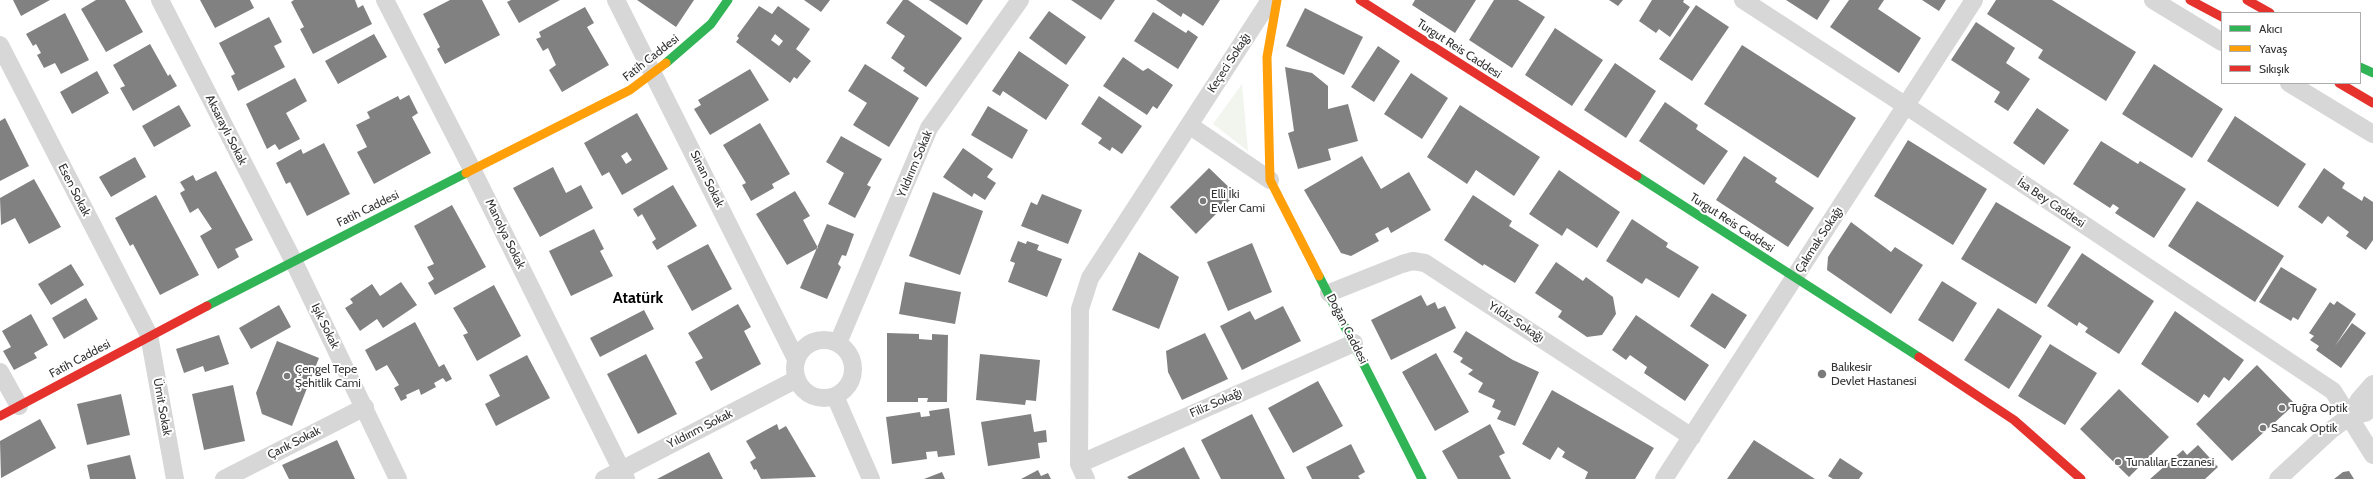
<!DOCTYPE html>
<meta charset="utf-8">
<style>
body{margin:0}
#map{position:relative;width:2373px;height:479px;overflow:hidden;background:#fff;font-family:Cabin,sans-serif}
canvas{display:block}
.legend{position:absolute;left:2221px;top:12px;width:140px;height:72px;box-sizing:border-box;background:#fff;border:1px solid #adadad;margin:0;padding:5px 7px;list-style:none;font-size:12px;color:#333}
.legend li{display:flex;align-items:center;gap:8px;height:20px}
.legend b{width:20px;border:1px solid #adadad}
</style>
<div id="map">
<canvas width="2373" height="479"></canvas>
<ul class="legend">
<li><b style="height:5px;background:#30b455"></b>Akıcı</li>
<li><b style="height:5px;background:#ff9f0a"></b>Yavaş</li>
<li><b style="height:5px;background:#e5322d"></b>Sıkışık</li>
</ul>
</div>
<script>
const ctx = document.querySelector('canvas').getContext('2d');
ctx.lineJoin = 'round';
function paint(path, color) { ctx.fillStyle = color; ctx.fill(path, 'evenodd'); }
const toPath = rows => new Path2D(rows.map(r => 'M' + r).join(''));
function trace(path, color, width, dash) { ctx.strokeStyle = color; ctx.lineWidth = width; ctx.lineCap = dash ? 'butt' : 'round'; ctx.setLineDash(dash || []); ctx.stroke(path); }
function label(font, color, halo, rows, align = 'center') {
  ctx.font = font + ' Cabin,sans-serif'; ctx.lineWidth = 4; ctx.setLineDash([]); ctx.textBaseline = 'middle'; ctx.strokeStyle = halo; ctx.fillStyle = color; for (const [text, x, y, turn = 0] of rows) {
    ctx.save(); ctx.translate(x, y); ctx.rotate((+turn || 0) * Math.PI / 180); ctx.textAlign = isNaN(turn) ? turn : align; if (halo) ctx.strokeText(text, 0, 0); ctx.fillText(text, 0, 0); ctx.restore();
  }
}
paint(toPath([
 [1242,84,1248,151,1213,124]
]), '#f1f5ed');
paint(toPath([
 [13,0,50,0,21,16],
 [96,0,125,0,143,32,106,52,81,9],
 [200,0,250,0,254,8,215,28],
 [294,0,355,0,358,8,363,5,372,24,313,54,300,29,304,27,291,2],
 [450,0,482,0,500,35,445,64,437,49,440,47,423,14],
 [511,0,560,0,519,23,507,2],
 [637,0,694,0,676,27],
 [804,0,830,0,821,12],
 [903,0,908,0,962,38,926,87,903,71,905,68,891,58,905,36,886,23],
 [929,0,983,0,967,25],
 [1071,0,1115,0,1101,20],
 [1156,0,1220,0,1203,26,1183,13,1181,17],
 [1415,0,1476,0,1455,33,1412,5],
 [1494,0,1518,0,1545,17,1512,68,1469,40],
 [1609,0,1623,0,1618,6],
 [1652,0,1684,0,1683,2,1690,7,1670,37,1659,29,1656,33,1639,21],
 [1786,0,1830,0,1817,20],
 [1849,0,1884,0,1878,9,1921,38,1899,73,1830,27],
 [1922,0,1946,0,1939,11],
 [1996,0,2052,0,2136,52,2106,101,2038,58,2043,50,1987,14],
 [1696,5,1729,27,1692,81,1659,59],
 [759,6,772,14,778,6,810,29,796,49,811,61,797,79,794,77,790,83,736,42,739,38,737,36],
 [775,34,783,41,779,46,771,40],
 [585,7,594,23,587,27,609,65,562,92,549,70,556,65,548,48,543,51,536,39,541,37,539,32],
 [1305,8,1363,37,1344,75,1286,46],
 [1049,11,1086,37,1066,65,1029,38],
 [1153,12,1186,33,1188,30,1198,37,1178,69,1134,41],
 [65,13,89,60,61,74,55,63,44,68,37,55,41,53,36,44,33,46,26,34],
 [269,17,282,42,274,46,285,67,238,91,231,76,235,74,219,43],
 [1976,22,2015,48,2006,63,2030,79,2008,111,1994,102,2000,92,1951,60],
 [1555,28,1603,60,1572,106,1525,75],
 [374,34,387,57,338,84,325,61],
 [150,44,168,76,170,74,177,86,133,111,120,88,125,86,113,65],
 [1742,45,1856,118,1818,178,1704,104],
 [1378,46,1400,61,1374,102,1351,87],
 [1019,51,1069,85,1046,120,1003,91,1000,96,992,91],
 [1123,57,1143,71,1148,68,1173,85,1157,109,1153,106,1147,115,1103,86],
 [1615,63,1656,91,1626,138,1584,110],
 [865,64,919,98,889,147,853,125,867,103,848,91],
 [2154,64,2223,109,2192,158,2122,114],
 [1285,67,1312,73,1328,86,1328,109,1348,104,1358,141,1328,149,1331,160,1298,169,1288,133,1294,131],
 [750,69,769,100,710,135,694,109,701,105,698,100],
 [97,71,109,93,72,114,60,92],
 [1411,73,1448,98,1422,139,1384,114],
 [295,78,307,101,286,113,300,139,279,150,275,144,267,149,246,104],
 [409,95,418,113,412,117,431,153,374,184,357,152,367,147,356,125,370,118,367,112,398,96,400,100],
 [1099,96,1142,126,1122,154,1112,147,1110,151,1098,143,1102,138,1081,124],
 [1665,102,1698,125,1696,129,1728,151,1704,185,1639,141],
 [179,105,191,126,154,147,142,126],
 [1460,105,1540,157,1514,196,1476,170,1467,184,1427,157],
 [988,106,1028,130,1012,159,971,135],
 [2037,108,2069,130,2044,165,2013,143],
 [637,113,668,169,622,195,609,172,602,176,584,143],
 [627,152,632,160,626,164,621,156],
 [2235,116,2306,164,2278,207,2207,161],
 [5,118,29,166,0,181,0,121],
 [760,123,790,174,772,184,774,188,751,201,742,185,746,183,723,145],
 [841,136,882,159,867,185,871,187,855,218,828,204,844,173,826,162],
 [1908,140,1987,189,1953,245,1874,196],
 [2101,141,2138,164,2140,161,2186,189,2154,238,2115,213,2119,208,2113,204,2110,208,2073,184],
 [324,143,350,194,307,216,290,182,286,184,276,163,301,149,303,154],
 [963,148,993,169,987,177,996,183,985,200,974,193,972,197,943,177],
 [1362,156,1381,189,1409,172,1431,210,1391,233,1388,227,1375,234,1379,241,1351,256,1341,253,1304,190],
 [1744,156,1777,178,1775,182,1814,208,1788,247,1716,200],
 [135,157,146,177,111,197,99,177],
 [553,167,566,193,581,185,593,208,540,237,513,188],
 [1209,168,1236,194,1196,234,1170,207],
 [2324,168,2345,183,2342,188,2362,201,2364,196,2373,202,2373,240,2366,250,2346,236,2349,232,2328,216,2322,224,2298,207],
 [1559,170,1620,212,1597,248,1567,228,1562,236,1529,214],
 [216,171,253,240,235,249,239,257,218,269,200,236,212,229,198,208,190,213,180,193,185,190,180,182,193,175,196,181],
 [34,179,61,227,29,244,15,218,1,225,0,198],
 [673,185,697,226,657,250,652,242,656,239,642,214,638,217,633,209],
 [795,191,810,216,803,220,818,248,787,265,756,214],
 [933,192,983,211,960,275,909,256],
 [1042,194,1082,210,1068,244,1021,226,1031,202,1037,205],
 [156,195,199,275,160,295,133,244,130,246,115,218],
 [1473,195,1512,221,1509,226,1539,245,1515,283,1484,264,1483,266,1444,240],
 [2197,201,2284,256,2255,302,2168,246],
 [1996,202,2071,247,2036,304,1961,259],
 [452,205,486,267,435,295,428,283,434,279,427,267,434,264,414,226],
 [1632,219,1668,243,1666,247,1699,267,1679,298,1646,278,1642,284,1606,261],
 [1851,222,1891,252,1895,247,1923,265,1891,314,1827,270,1828,257],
 [827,224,854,234,846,256,842,255,838,264,841,267,827,299,800,288],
 [594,229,604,249,600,251,613,276,571,296,549,251],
 [1018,241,1026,244,1027,241,1039,245,1037,250,1062,259,1047,297,1008,282,1015,263,1010,261],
 [1252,243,1272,292,1228,311,1207,262],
 [708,244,732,289,692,311,667,266],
 [1139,252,1179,277,1159,329,1112,310],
 [2082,253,2154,301,2119,354,2085,332,2088,328,2079,322,2077,326,2047,306],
 [1556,262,1583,281,1586,277,1613,297,1616,314,1602,335,1587,337,1558,317,1562,311,1535,293],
 [71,264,84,285,51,305,38,284],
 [2281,267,2317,289,2298,320,2293,317,2291,321,2259,302],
 [1942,281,1977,303,1953,342,1918,320],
 [401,282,417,305,383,328,377,319,360,331,345,308,353,303,350,299,372,284,380,296],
 [905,282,961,292,955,324,899,314],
 [494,285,521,336,477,361,463,335,468,333,453,308],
 [1712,293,1747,315,1725,349,1690,326],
 [1421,295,1427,306,1435,302,1438,309,1445,306,1456,328,1391,360,1371,320],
 [86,298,98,319,64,339,52,318],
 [2337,301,2356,314,2335,346,2352,323,2366,333,2341,368,2316,350,2319,346,2310,340,2314,336,2309,333,2330,302,2334,305],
 [738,304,751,327,744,331,761,364,711,391,695,362,703,358,688,333],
 [279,305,291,327,251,349,239,328],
 [1283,306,1301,341,1242,370,1220,326,1250,311,1255,320],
 [1998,308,2042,336,2009,389,1964,360],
 [644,310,654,329,600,357,590,338],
 [2175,311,2244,360,2229,381,2224,377,2209,398,2204,394,2198,403,2141,364],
 [31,314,48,345,34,353,37,358,14,370,3,351,11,347,2,331],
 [1636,315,1709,365,1685,401,1644,373,1647,367,1630,355,1626,360,1612,350],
 [415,322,439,367,444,364,452,379,446,382,443,378,434,383,436,387,421,395,419,389,406,395,407,398,401,401,394,388,399,385,387,365,376,371,365,350],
 [1466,331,1513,360,1539,372,1515,426,1497,419,1501,411,1492,407,1495,400,1478,392,1483,383,1468,374,1473,370,1460,362,1463,358,1453,352],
 [887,333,919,334,919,339,932,340,932,334,948,335,947,402,927,402,928,398,918,398,918,402,887,402],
 [1205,333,1228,379,1182,400,1168,372,1166,351],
 [219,335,229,364,205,372,203,366,184,373,176,349],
 [277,341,319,358,292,426,262,414,256,393],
 [2050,344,2097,373,2065,425,2018,396],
 [1436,353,1469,412,1435,431,1402,372],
 [646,354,677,414,638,434,607,374],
 [980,354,1040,360,1036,401,1026,400,1025,405,976,400],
 [527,355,550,398,496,426,485,404,500,396,489,375],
 [2257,365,2295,404,2232,461,2196,424],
 [1318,381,1343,426,1293,453,1268,408],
 [233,385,245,441,204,450,192,394],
 [2119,389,2169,437,2129,477,2080,429],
 [1552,390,1654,448,1635,479,1585,479,1588,472,1562,457,1565,452,1558,447,1550,460,1522,444],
 [121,394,130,435,87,445,77,404],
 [949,408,955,455,938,457,937,451,926,452,927,459,892,464,886,417,920,412,921,417,930,416,929,411],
 [1031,414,1034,432,1046,430,1047,442,1038,443,1040,458,988,466,981,422],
 [1252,414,1285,479,1221,479,1201,440],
 [40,419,56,448,1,478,0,441],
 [777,424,779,430,786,426,816,477,761,479,756,469,754,470,750,462,756,458,746,441],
 [1490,424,1505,453,1499,456,1511,479,1458,479,1442,451],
 [337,440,355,479,289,479,282,465],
 [1754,440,1815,479,1727,479],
 [1351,444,1365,472,1358,476,1360,479,1312,479,1306,467],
 [2198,445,2218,467,2205,479,2150,479,2183,450,2187,455],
 [1184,447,1200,479,1129,479,1127,477],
 [709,452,723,479,657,479],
 [130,455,136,479,90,479,87,465],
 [1840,458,1863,473,1859,479,1833,479,1828,476],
 [1038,470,1041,476,1048,473,1051,479,1021,479],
 [2349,471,2354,479,2334,479,2343,472],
 [942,472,945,479,924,479]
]), '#818181');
trace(toPath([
 [160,0,293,260,398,479],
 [385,0,473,171,626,479],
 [616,0,796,359],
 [1743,0,1917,113,2333,391,2373,455],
 [2153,0,2222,42],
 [0,45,149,335,175,479],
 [2289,83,2373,134],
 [1189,125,1270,180],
 [1329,293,1402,264,1413,261,1425,263,1692,437],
 '795 369a29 29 0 1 1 58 0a29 29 0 1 1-58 0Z',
 [838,343,929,128,1020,0],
 [0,372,19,406],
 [835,396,871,479],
 [2350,416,2365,413,2373,407],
 [1079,464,1354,343],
 [224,479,365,407],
 [604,479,797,379],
 [1086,479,1079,464,1080,309,1090,278,1270,0],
 [1664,479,1974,0],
 [2278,479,2331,430,2350,416,2359,400,2373,384]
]), '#d7d7d7', 18);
trace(toPath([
 [666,63,711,24,728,0],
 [2360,67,2373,73],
 [1637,176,1919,357],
 [1319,276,1422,479],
 [207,306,466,173]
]), '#30b455', 9);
trace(toPath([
 [1277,0,1267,57,1270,180,1319,276],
 [466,173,630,90,666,63]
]), '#ff9f0a', 9);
trace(toPath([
 [1360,0,1637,176],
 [2190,0,2222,17],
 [2247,0,2270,13],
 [2339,83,2373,103],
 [1919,357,2014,420,2081,479],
 [0,416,207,306]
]), '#e5322d', 9);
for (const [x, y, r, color] of [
 [1203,201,4,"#7a7a7a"],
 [1822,374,5,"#7a7a7a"],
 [287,376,4,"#7a7a7a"],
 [2282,408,4,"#7a7a7a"],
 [2263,428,4,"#7a7a7a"],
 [2118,462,4,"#7a7a7a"]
]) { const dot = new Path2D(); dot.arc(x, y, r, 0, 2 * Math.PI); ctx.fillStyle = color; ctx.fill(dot); trace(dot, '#fff', 1.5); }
label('12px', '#333', '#fff', [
 ["Turgut Reis Caddesi",1459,49,33],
 ["Fatih Caddesi",651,58,-38],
 ["Keçeci Sokağı",1229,63,-57],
 ["Aksaraylı Sokak",226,130,63],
 ["Yıldırım Sokak",915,164,-67],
 ["Sinan Sokak",707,179,64],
 ["Esen Sokak",74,190,63],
 ["İsa Bey Caddesi",2051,203,34],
 ["Fatih Caddesi",368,209,-26],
 ["Turgut Reis Caddesi",1732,223,33],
 ["Manolya Sokak",505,234,64],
 ["Çakmak Sokağı",1819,240,-57],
 ["Yıldız Sokağı",1516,322,33],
 ["Işık Sokak",325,326,64],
 ["Doğan Caddesi",1347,329,63],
 ["Fatih Caddesi",80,359,-28],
 ["Filiz Sokağı",1216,403,-24],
 ["Ümit Sokak",162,407,80],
 ["Yıldırım Sokak",700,429,-27],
 ["Çarık Sokak",294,443,-27]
]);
label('12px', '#333', '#fff', [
 ["Elli İki",1211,194],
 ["Evler Cami",1211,208],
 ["Balıkesir",1831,367],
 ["Devlet Hastanesi",1831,381],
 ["Çengel Tepe",295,369],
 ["Şehitlik Cami",295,383],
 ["Tuğra Optik",2290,408],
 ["Sancak Optik",2271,428],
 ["Tunalılar Eczanesi",2126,462]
], 'left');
label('bold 16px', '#000', '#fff', [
 ["Atatürk",638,298]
]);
</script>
